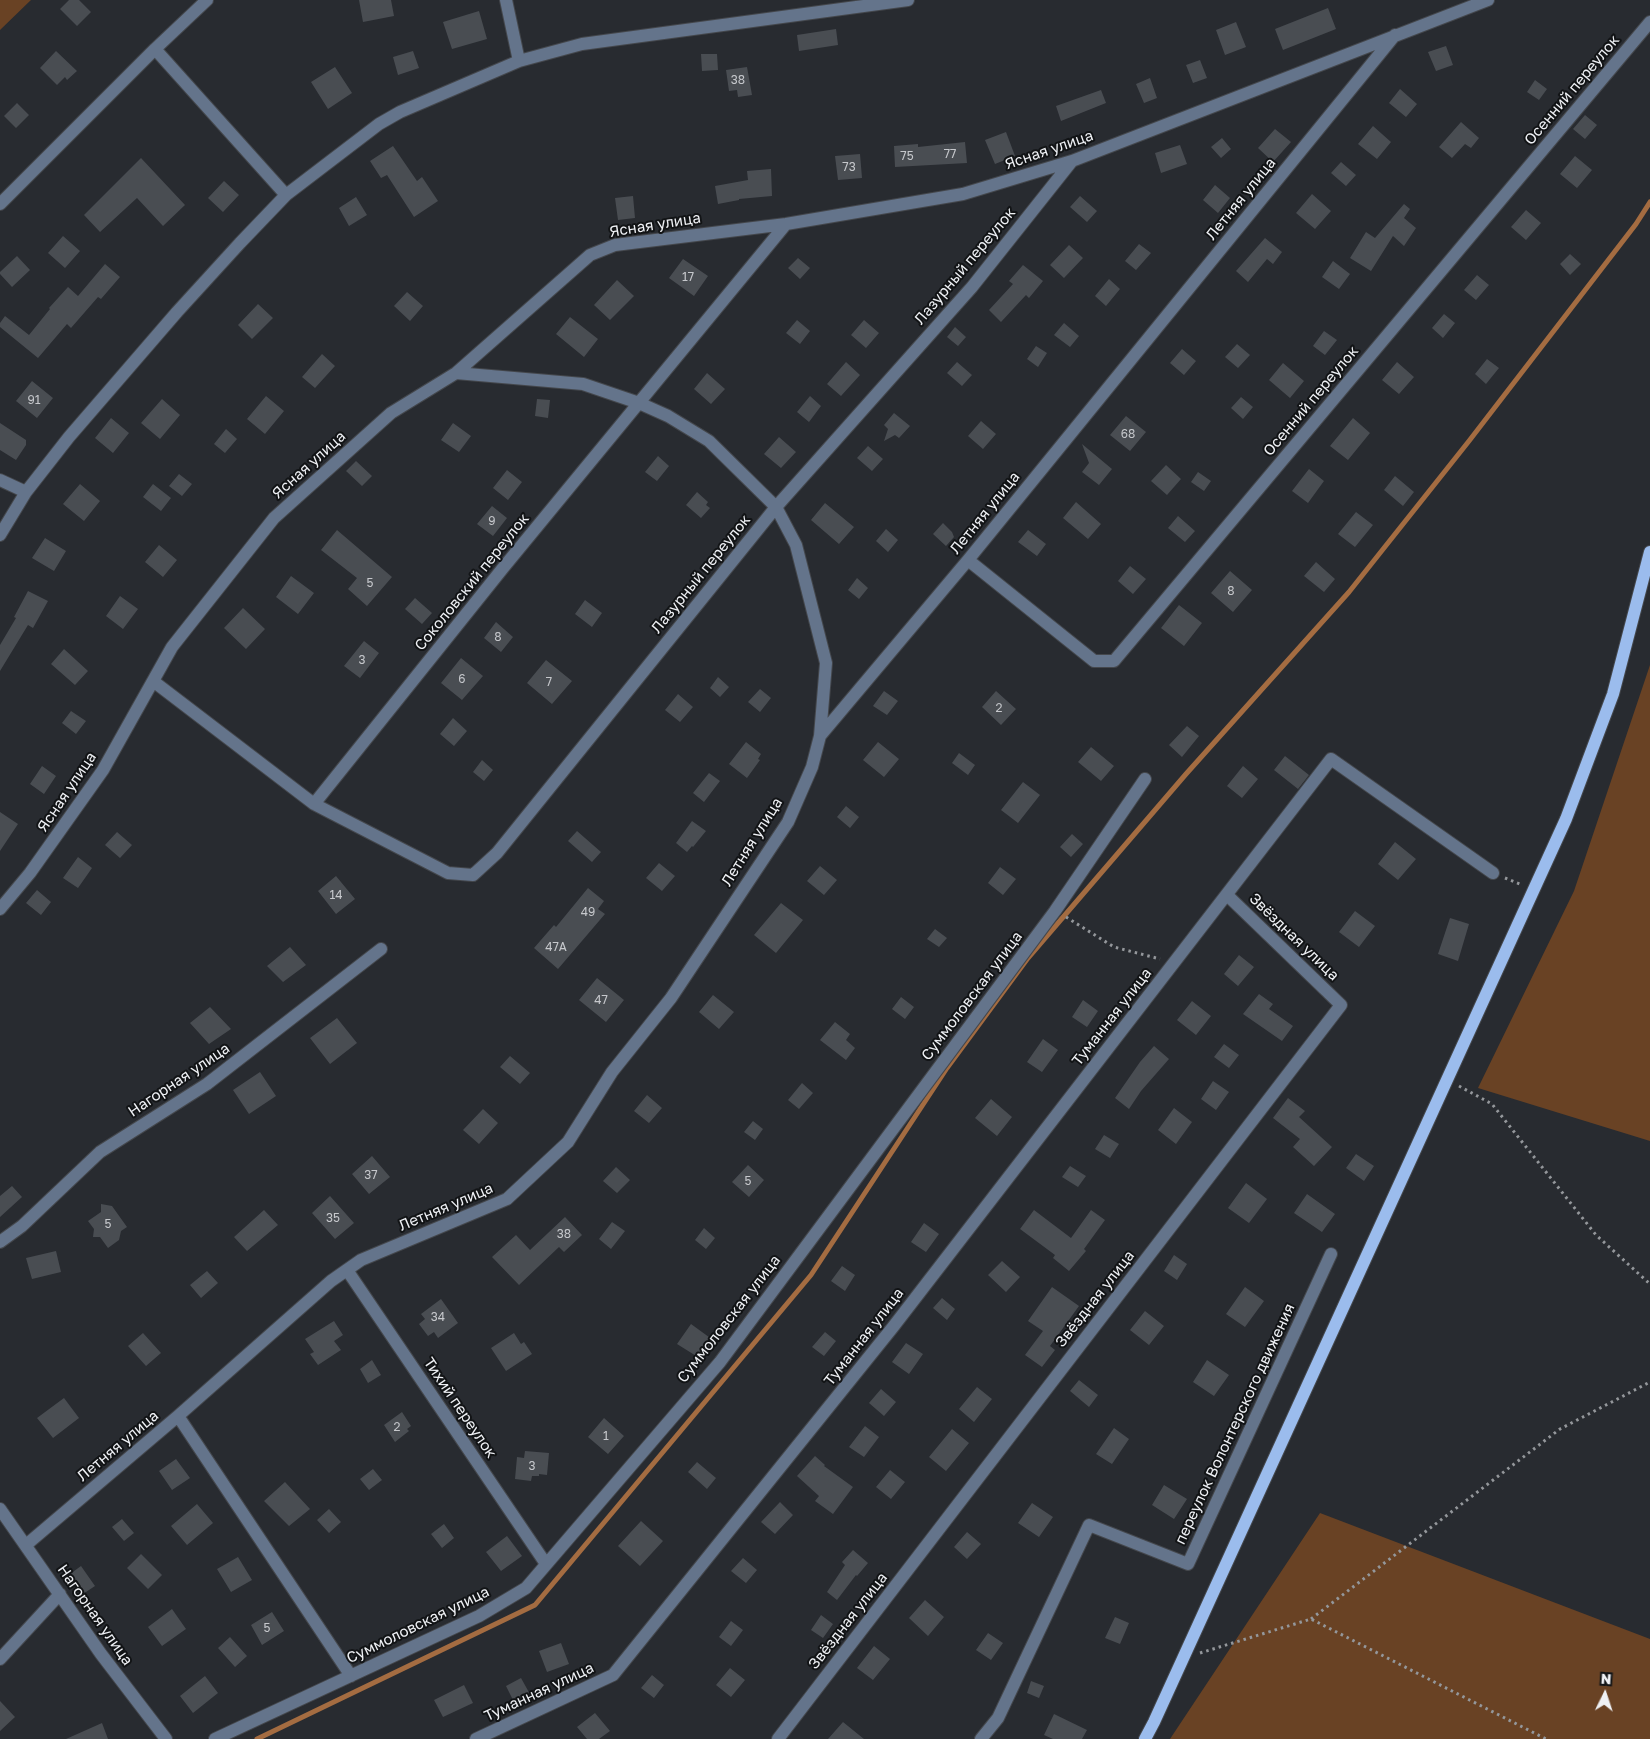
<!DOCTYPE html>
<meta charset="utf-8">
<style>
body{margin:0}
#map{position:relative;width:1650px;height:1739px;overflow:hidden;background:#282b30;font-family:"Golos Text",sans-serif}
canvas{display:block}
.north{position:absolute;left:1580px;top:1669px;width:50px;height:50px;-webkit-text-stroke:4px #121416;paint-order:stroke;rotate:4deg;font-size:14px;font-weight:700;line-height:20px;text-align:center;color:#eff1f5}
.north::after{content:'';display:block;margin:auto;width:18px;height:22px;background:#eff1f5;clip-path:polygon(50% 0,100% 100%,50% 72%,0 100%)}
</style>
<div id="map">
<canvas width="1650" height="1739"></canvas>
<div class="north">N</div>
</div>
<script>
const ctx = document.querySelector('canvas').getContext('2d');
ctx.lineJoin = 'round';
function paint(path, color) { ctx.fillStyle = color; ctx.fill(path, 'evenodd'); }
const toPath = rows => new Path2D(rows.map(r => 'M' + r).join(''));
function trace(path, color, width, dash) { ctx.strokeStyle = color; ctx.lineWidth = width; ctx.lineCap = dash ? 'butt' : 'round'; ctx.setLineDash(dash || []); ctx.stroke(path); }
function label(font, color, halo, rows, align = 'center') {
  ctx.font = font + ' "Golos Text",sans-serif'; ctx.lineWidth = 4; ctx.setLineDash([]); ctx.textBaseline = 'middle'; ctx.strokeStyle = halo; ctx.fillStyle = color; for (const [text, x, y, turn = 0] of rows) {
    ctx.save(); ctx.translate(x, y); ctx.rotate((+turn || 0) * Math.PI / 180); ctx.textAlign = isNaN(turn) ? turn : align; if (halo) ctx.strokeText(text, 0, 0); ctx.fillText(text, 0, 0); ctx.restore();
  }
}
paint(toPath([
 [0,0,31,0,0,30],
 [1650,665,1650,1141,1478,1088,1574,891],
 [1320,1513,1650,1639,1650,1739,1170,1739]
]), '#694224');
trace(toPath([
 [257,1739,535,1605,811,1275,947,1068,1028,958,1186,774,1349,592,1469,441,1636,224,1650,202]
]), '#a46c41', 5);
paint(toPath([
 [69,0,79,0,91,12,77,26,60,9],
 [359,0,391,0,394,16,363,22],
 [1328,8,1336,29,1283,50,1275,29],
 [479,11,487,39,452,49,443,22],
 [1236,22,1246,47,1225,55,1216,30],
 [836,29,838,45,799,51,797,35],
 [1446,46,1453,65,1436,71,1428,52],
 [56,51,77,71,67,80,65,77,57,85,40,68],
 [413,51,419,68,398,75,393,57],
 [701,54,717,54,718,70,702,71],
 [1200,60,1207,78,1193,83,1186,65],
 [335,67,352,93,328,109,311,82],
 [747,67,752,95,738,97,737,90,729,91,726,70],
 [1150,78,1157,98,1144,103,1136,84],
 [1535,80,1547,89,1539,100,1527,92],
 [1400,89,1417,104,1406,117,1389,103],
 [1101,90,1106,103,1061,121,1056,106],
 [17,103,29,115,16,128,4,116],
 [1585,115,1597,125,1585,139,1573,129],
 [1461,122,1479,138,1471,148,1465,144,1452,158,1439,147],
 [1373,126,1391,142,1377,159,1358,144],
 [1275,129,1291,142,1273,162,1258,148],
 [1006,132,1015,156,995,164,985,140],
 [1222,138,1231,149,1221,158,1211,147],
 [965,142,967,163,895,167,894,146,918,144,918,147],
 [1180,145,1187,164,1161,173,1155,153],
 [393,146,417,181,422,177,438,201,414,217,387,175,381,178,370,161],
 [860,154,862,178,838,180,835,156],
 [1575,156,1592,170,1577,188,1560,174],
 [141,158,185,205,163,226,137,198,100,232,84,215],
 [1341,162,1356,175,1346,186,1331,173],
 [771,169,772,196,739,199,739,200,718,204,715,186,748,180,747,171],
 [224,181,239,195,223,212,208,198],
 [1215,185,1230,198,1218,213,1203,200],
 [1312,194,1331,211,1315,229,1296,213],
 [633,196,635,218,618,220,615,198],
 [1080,196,1097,211,1087,222,1070,207],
 [356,197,367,215,349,226,339,208],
 [1404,204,1410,209,1404,218,1416,228,1404,246,1393,236,1371,271,1350,258,1366,232,1375,238],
 [1526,210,1541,223,1526,240,1511,227],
 [63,236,80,251,65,268,48,253],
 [1265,238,1282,252,1273,264,1267,259,1248,282,1236,271],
 [1139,244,1151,253,1136,270,1125,261],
 [1069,245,1083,258,1064,278,1050,265],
 [1570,254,1581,264,1570,275,1560,264],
 [17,256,30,270,12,287,0,274,0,272],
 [798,258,810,268,800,279,788,268],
 [683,259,708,276,694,296,669,278],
 [1333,261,1350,274,1339,289,1322,277],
 [105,264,120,277,101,299,98,297,71,328,67,324,38,358,0,327,0,323,5,316,29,335,50,309,49,308,68,287,78,296],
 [1023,265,1043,281,1029,298,1026,295,1001,322,989,310,1013,284,1009,281],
 [1477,275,1489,285,1476,300,1464,290],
 [1109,279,1120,289,1106,306,1095,296],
 [617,280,634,296,610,320,594,305],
 [407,292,423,306,410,321,394,306],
 [258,304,273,318,252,339,238,325],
 [1444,314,1455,323,1443,338,1432,328],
 [570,317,598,339,584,357,556,334],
 [797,320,810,331,800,344,786,333],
 [864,320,879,333,866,348,851,335],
 [1064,323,1079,336,1070,347,1054,335],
 [955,327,966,337,958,346,947,337],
 [1324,331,1337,340,1325,355,1313,346],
 [1237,344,1250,355,1238,368,1225,357],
 [1036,346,1047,353,1038,367,1027,359],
 [1182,349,1196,361,1184,375,1170,363],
 [322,354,335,366,315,388,302,377],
 [1487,359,1499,368,1486,384,1475,374],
 [846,362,860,375,841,396,827,384],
 [957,362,972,375,962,386,947,373],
 [1397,362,1414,377,1399,394,1382,380],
 [1283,363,1304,381,1290,398,1269,380],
 [707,373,725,389,711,404,694,389],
 [32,381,53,398,37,418,16,401],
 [266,396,284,411,265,434,247,419],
 [810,396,821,406,809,422,797,412],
 [1241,397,1253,407,1243,419,1231,408],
 [162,399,180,415,160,439,141,423],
 [537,399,550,400,548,418,535,416],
 [894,413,910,426,899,438,895,435,884,441,888,429,884,425],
 [1126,416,1146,432,1130,451,1110,435],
 [111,418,129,433,113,453,95,438],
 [1353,418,1370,433,1348,460,1330,446],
 [981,421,996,434,983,449,968,436],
 [0,423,26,440,26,445,16,460,0,450],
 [453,423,471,436,459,452,441,440],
 [226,429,237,439,225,453,214,444],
 [779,437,796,452,781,468,764,454],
 [1082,444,1112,469,1099,485,1082,472,1089,463],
 [868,446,883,459,872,471,857,458],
 [658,456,669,466,657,481,645,472],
 [356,461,372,476,362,486,346,471],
 [1166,465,1181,479,1167,495,1151,481],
 [1309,469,1324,481,1308,503,1292,491],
 [507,470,522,482,508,500,493,488],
 [1198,472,1211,481,1204,491,1191,482],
 [179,474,192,484,182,496,169,486],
 [1395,476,1414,492,1403,506,1384,490],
 [80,484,100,501,84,521,63,504],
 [153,484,171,498,161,511,143,497],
 [697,492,708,502,706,505,710,508,701,518,686,505],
 [1076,502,1101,524,1088,539,1063,518],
 [825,503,854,527,839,544,811,520],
 [492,506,507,518,493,536,477,524],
 [1356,512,1373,525,1355,547,1338,534],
 [1178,516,1195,531,1185,542,1168,528],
 [943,523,952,532,954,537,946,546,933,534],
 [886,529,898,540,888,552,876,541],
 [337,530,392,577,367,606,348,589,357,578,321,550],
 [1028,530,1046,544,1037,556,1018,542],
 [45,538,66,551,54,571,32,558],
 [159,545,177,560,163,577,145,562],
 [1316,562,1335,579,1324,592,1304,576],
 [1130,566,1146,579,1133,594,1118,581],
 [1230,571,1252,590,1233,612,1211,593],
 [291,576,314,593,298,614,276,597],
 [857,578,868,588,859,599,848,590],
 [28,591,48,601,33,628,28,625,0,671,0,645,16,618,14,617],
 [120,596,138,609,123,629,106,616],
 [415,598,432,613,422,624,405,609],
 [585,600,602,613,592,627,575,614],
 [1179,605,1202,623,1184,646,1161,628],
 [243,608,265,629,246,649,224,628],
 [496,622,513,637,501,652,484,638],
 [364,641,379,653,360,678,344,666],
 [64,649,88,671,75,685,51,664],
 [461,658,483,676,462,700,441,683],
 [546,660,572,681,552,704,527,683],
 [718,677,729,687,720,697,710,688],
 [760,689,771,698,760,712,748,702],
 [884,691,898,701,887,715,873,706],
 [996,691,1016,709,1001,725,982,707],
 [678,694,693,707,680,722,665,710],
 [71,711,86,721,76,734,62,723],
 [453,718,467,731,454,746,440,734],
 [1187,726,1199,736,1182,757,1169,745],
 [746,742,761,754,758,759,760,760,747,778,729,764],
 [878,742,899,759,884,777,863,760],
 [1091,747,1114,766,1101,781,1078,762],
 [959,753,975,765,968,775,952,763],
 [1285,756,1309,775,1298,789,1274,770],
 [482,760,493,770,484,781,473,772],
 [42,766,56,776,44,794,30,784],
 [1243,766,1258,779,1242,798,1227,786],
 [709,773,720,781,704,802,693,793],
 [1023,782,1040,795,1018,823,1001,810],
 [846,806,859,817,850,828,837,817],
 [0,812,18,824,0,851],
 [692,821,706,831,693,847,692,846,687,852,676,843],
 [577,831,601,852,592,862,568,841],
 [117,832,132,845,120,858,105,845],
 [1072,834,1083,844,1071,857,1060,847],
 [1395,842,1416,859,1398,880,1378,864],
 [78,857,92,868,78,888,63,878],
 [659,863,675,876,662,891,646,878],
 [820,866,837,880,824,895,807,881],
 [1000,867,1016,879,1003,895,988,883],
 [336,876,355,899,336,914,318,891],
 [588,888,604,901,598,909,605,914,558,969,534,948,554,925,556,927],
 [37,890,51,902,41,915,26,903],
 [781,903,803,920,776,953,754,935],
 [1355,911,1375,926,1359,947,1339,932],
 [1450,918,1469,924,1458,961,1438,954],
 [935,929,947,938,939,947,927,939],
 [290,947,306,965,283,982,267,966],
 [1239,955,1254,967,1238,986,1224,974],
 [597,978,624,1000,606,1022,579,1000],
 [1259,994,1273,1004,1269,1009,1293,1026,1282,1041,1243,1014],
 [713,995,734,1012,719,1029,699,1012],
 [901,997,914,1007,905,1019,892,1009],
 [1083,1000,1098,1011,1087,1027,1072,1017],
 [1192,1001,1211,1016,1196,1035,1177,1020],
 [210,1007,231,1029,209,1044,190,1023],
 [337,1018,357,1043,330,1064,310,1038],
 [835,1022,850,1034,846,1040,855,1048,846,1060,820,1040],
 [1043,1039,1058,1050,1042,1072,1027,1062],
 [1224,1044,1239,1055,1229,1068,1214,1057],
 [1154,1046,1169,1059,1141,1091,1129,1109,1115,1098,1140,1062],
 [510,1056,530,1073,520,1084,500,1067],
 [260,1072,276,1096,249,1114,233,1090],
 [1213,1081,1229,1092,1216,1110,1201,1099],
 [802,1083,813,1093,799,1109,788,1100],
 [647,1095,662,1108,649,1123,634,1111],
 [1288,1098,1305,1111,1299,1117,1332,1147,1314,1166,1293,1147,1300,1139,1273,1118],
 [991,1099,1012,1117,997,1136,975,1118],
 [1174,1108,1192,1122,1176,1144,1158,1130],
 [483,1109,498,1123,479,1144,463,1130],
 [753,1121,763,1129,755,1140,744,1132],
 [1104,1135,1119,1144,1110,1158,1095,1149],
 [1356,1154,1374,1166,1364,1181,1346,1168],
 [372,1156,390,1177,369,1194,352,1174],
 [748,1165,764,1180,749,1197,732,1182],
 [1070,1166,1086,1176,1078,1187,1062,1177],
 [616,1167,630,1180,617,1193,603,1181],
 [1246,1183,1267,1199,1249,1223,1228,1208],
 [12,1186,22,1197,0,1217,0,1196],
 [1307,1194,1335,1214,1322,1232,1294,1213],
 [330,1196,354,1223,335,1239,312,1213],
 [101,1204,112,1206,127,1227,121,1231,119,1240,108,1248,100,1237,93,1237,94,1229,88,1221,101,1212],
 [264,1210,278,1225,247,1251,234,1237],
 [1034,1210,1071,1238,1091,1210,1105,1220,1084,1249,1086,1251,1069,1271,1053,1258,1055,1255,1020,1229],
 [565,1217,582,1235,564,1252,559,1247,519,1285,492,1257,516,1235,530,1250],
 [612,1222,625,1231,611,1249,599,1239],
 [924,1223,939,1234,926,1252,911,1242],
 [704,1228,715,1238,706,1249,695,1240],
 [56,1251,61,1272,32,1279,26,1258],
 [1174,1255,1187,1264,1177,1280,1164,1271],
 [1002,1261,1020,1277,1006,1292,988,1275],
 [842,1266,855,1275,845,1291,831,1281],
 [207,1271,218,1283,201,1298,190,1285],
 [1052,1287,1079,1306,1050,1346,1055,1350,1042,1367,1025,1355,1043,1331,1028,1321],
 [1245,1287,1264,1301,1245,1327,1226,1314],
 [942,1298,955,1309,947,1320,933,1308],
 [441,1299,458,1323,438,1338,434,1332,428,1336,419,1324,425,1319,421,1314],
 [1145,1311,1164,1326,1149,1345,1130,1330],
 [334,1321,343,1335,334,1341,341,1350,318,1365,310,1354,314,1352,305,1339],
 [691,1324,713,1340,701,1359,677,1344],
 [825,1332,836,1341,824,1356,812,1347],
 [143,1333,161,1353,146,1366,128,1346],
 [514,1333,521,1344,524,1342,532,1354,506,1371,491,1348],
 [906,1343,923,1354,909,1374,892,1362],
 [372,1360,381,1375,368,1383,360,1369],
 [1207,1360,1229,1375,1214,1396,1193,1382],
 [1079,1380,1098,1395,1089,1407,1070,1391],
 [977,1387,992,1399,974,1422,959,1409],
 [881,1389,896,1402,884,1416,869,1403],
 [64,1398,79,1418,53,1438,37,1418],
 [402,1412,411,1426,407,1429,409,1431,395,1442,384,1425],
 [604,1418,624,1436,608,1454,588,1437],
 [865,1426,879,1437,864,1457,849,1447],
 [1114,1428,1129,1439,1112,1464,1096,1454],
 [952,1429,969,1443,946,1471,929,1457],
 [525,1451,549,1453,547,1475,539,1474,539,1476,532,1476,531,1481,515,1479,517,1457,524,1458],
 [815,1456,825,1465,824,1466,853,1487,833,1514,815,1501,819,1496,797,1476],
 [176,1459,190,1478,172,1490,159,1471],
 [697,1462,716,1478,707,1489,688,1472],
 [373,1469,382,1480,369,1490,360,1479],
 [890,1470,905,1482,891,1499,876,1487],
 [285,1482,310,1509,289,1526,264,1501],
 [1164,1485,1187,1499,1174,1519,1152,1505],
 [780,1502,793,1515,775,1534,761,1522],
 [1032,1503,1053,1517,1039,1537,1018,1523],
 [197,1504,213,1523,187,1545,171,1526],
 [329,1509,341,1522,329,1533,317,1520],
 [122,1519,134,1533,124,1541,112,1527],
 [641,1521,663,1541,640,1566,618,1546],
 [444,1524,454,1538,442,1548,431,1534],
 [967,1532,981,1544,967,1559,954,1547],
 [507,1536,522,1556,501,1571,486,1552],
 [853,1550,868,1563,857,1576,856,1575,837,1600,827,1592,845,1565,842,1562],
 [141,1554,162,1575,148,1589,127,1568],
 [238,1557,252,1580,231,1592,217,1569],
 [743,1558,757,1570,746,1583,731,1571],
 [81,1566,95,1586,83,1594,70,1574],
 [925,1600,944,1617,928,1636,909,1618],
 [172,1609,186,1629,162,1646,148,1627],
 [272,1612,284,1631,262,1645,251,1625],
 [821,1615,833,1624,823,1638,811,1630],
 [1115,1617,1129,1623,1120,1644,1105,1638],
 [731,1621,743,1630,731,1646,719,1637],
 [988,1633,1003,1643,991,1660,976,1650],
 [230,1637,247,1656,235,1667,218,1648],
 [561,1643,569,1664,547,1672,539,1651],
 [874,1646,890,1659,873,1680,857,1668],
 [730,1668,745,1680,731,1697,716,1685],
 [652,1675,664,1685,654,1698,641,1688],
 [205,1676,218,1693,193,1713,180,1696],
 [521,1678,531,1696,515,1704,506,1686],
 [1031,1681,1044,1686,1039,1698,1027,1693],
 [464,1685,473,1703,443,1717,434,1700],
 [0,1701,15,1717,0,1731],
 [595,1713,610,1731,599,1739,587,1739,577,1727],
 [1054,1714,1087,1730,1082,1739,1053,1739,1044,1735],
 [843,1722,864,1739,828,1739],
 [102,1723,108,1739,66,1739]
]), '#494d52');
const minor = toPath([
 [506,0,519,61],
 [155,49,286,195],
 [0,204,155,49,207,0],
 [456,373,583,384,639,403,668,416,709,441,776,507,796,545,826,663,820,736],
 [0,480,26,492],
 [0,535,26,492,69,437,177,312,240,243,286,195,379,124,400,112,519,61,582,44,908,0],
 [968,560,1094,661,1114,661,1650,22],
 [153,681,314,804,503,568,786,224],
 [314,804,448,873,473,875,497,853,776,507,972,287,1072,161],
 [0,909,30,873,103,770,172,647,274,518,391,413,456,373,590,255,615,245,786,224,963,194,1072,161,1488,0],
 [0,1242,22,1226,100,1152,207,1084,381,949],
 [347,1270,546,1564],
 [178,1416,351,1676],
 [0,1509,101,1654,166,1739],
 [26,1545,178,1416,331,1281,361,1260,507,1199,568,1142,612,1072,671,998,788,822,812,767,820,736,968,560,1395,35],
 [0,1659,60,1594],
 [215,1739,479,1616,526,1588,720,1362,1055,911,1145,779],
 [476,1739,613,1675,893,1327,1331,759,1493,873],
 [778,1739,1341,1005,1227,895],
 [981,1739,998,1718,1089,1525,1188,1564,1331,1254]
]);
const major = toPath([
 [1145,1739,1154,1722,1566,819,1613,694,1650,552]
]);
trace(minor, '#44474c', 14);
trace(major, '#44474c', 14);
trace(toPath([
 [1505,878,1522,885],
 [1066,917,1114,947,1160,959],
 [1459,1086,1492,1104,1596,1235,1650,1284],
 [1311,1619,1560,1429,1650,1382],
 [1200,1653,1311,1619,1546,1739]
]), '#94979b', 3, [2.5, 4]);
trace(minor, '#64748b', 12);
trace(major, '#9bbced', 12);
label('12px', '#c6c8cc', null, [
 ["38",738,80],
 ["77",950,154],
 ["75",907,156],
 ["73",849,167],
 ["17",688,277],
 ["91",34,400],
 ["68",1128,434],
 ["9",492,521],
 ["5",370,583],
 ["8",1231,591],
 ["8",498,637],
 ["3",362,660],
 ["6",462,679],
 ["7",549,682],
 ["2",999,708],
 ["14",336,895],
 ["49",588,912],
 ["47А",556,947],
 ["47",601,1000],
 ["37",371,1175],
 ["5",748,1181],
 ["35",333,1218],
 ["5",108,1224],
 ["38",564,1234],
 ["34",438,1317],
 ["2",397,1427],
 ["1",606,1436],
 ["3",532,1466],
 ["5",267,1628]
]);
label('15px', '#eff1f5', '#121416', [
 ["Осенний переулок",1572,90,-50],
 ["Ясная улица",1049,150,-19],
 ["Летняя улица",1241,199,-51],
 ["Ясная улица",655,225,-9],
 ["Лазурный переулок",965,266,-50],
 ["Осенний переулок",1311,401,-50],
 ["Ясная улица",309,465,-42],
 ["Летняя улица",985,513,-51],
 ["Лазурный переулок",701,574,-51],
 ["Соколовский переулок",472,582,-51],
 ["Ясная улица",67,792,-56],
 ["Летняя улица",752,842,-58],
 ["Звёздная улица",1294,937,44],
 ["Суммоловская улица",972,996,-53],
 ["Туманная улица",1112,1017,-52],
 ["Нагорная улица",179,1080,-34],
 ["Летняя улица",446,1207,-23],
 ["Звёздная улица",1095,1299,-52],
 ["Суммоловская улица",729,1319,-52],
 ["Туманная улица",864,1337,-52],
 ["Тихий переулок",460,1408,56],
 ["переулок Волонтерского движения",1235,1424,-65],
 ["Летняя улица",118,1446,-40],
 ["Нагорная улица",95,1615,55],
 ["Звёздная улица",848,1621,-52],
 ["Суммоловская улица",418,1625,-26],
 ["Туманная улица",539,1692,-25]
]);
</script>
